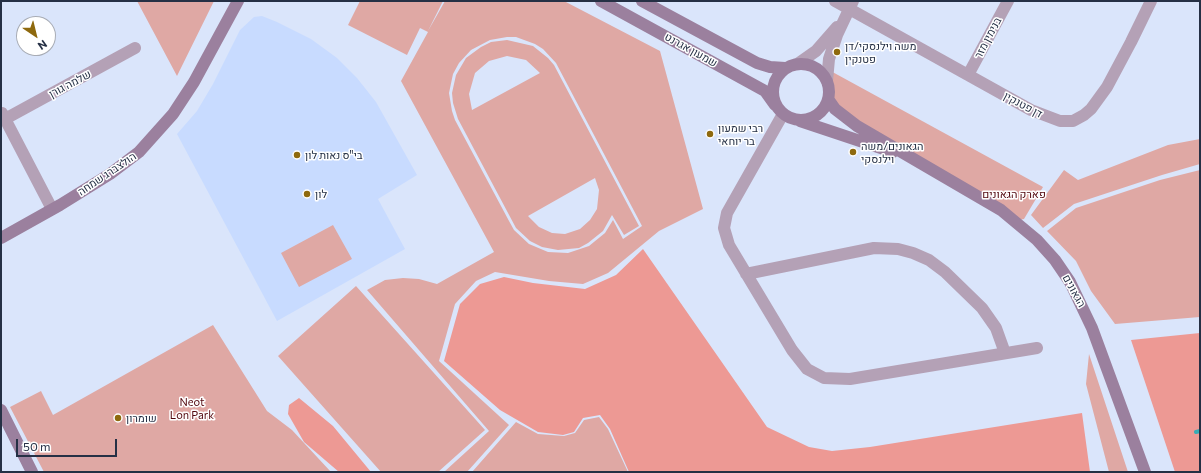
<!DOCTYPE html>
<meta charset="utf-8">
<style>
body{margin:0}
#map{position:relative;width:1201px;height:473px;overflow:hidden;background:#dae5fb;font-family:Commissioner,sans-serif}
canvas{display:block}
.frame{position:absolute;inset:0;border:2px solid #253045;pointer-events:none}
.north{position:absolute;left:16px;top:16px;width:40px;height:40px;box-sizing:border-box;background:#fff;border:1px solid #a8acb5;border-radius:50%;rotate:145deg;font-size:11px;font-weight:700;line-height:16px;text-align:center;color:#253045}
.north::after{content:'';display:block;margin:auto;width:14px;height:18px;background:#8e690e;clip-path:polygon(50% 0,100% 100%,50% 72%,0 100%)}
.scale{position:absolute;left:16px;top:439px;width:101px;height:18px;box-sizing:border-box;border:2px solid #253045;border-top:0;padding-left:5px;font-size:12px;line-height:14px;white-space:nowrap;color:#253045;-webkit-text-stroke:3px #fff;paint-order:stroke}
</style>
<div id="map">
<canvas width="1201" height="473"></canvas>
<div class="frame"></div>
<div class="north">N</div>
<div class="scale">50 m</div>
</div>
<script>
const ctx = document.querySelector('canvas').getContext('2d');
ctx.lineJoin = 'round';
function paint(path, color) { ctx.fillStyle = color; ctx.fill(path, 'evenodd'); }
const toPath = rows => new Path2D(rows.map(r => 'M' + r).join(''));
function trace(path, color, width, dash) { ctx.strokeStyle = color; ctx.lineWidth = width; ctx.lineCap = dash ? 'butt' : 'round'; ctx.setLineDash(dash || []); ctx.stroke(path); }
function label(font, color, halo, rows, align = 'center') {
  ctx.font = font + ' Commissioner,Heebo,sans-serif'; ctx.lineWidth = 3; ctx.setLineDash([]); ctx.textBaseline = 'middle'; ctx.strokeStyle = halo; ctx.fillStyle = color; for (const [text, x, y, turn = 0] of rows) {
    ctx.save(); ctx.translate(x, y); ctx.rotate((+turn || 0) * Math.PI / 180); ctx.textAlign = isNaN(turn) ? turn : align; if (halo) ctx.strokeText(text, 0, 0); ctx.fillText(text, 0, 0); ctx.restore();
  }
}
paint(toPath([
 [262,16,277,22,311,39,337,58,357,78,376,102,417,175,378,199,405,249,277,321,177,134,197,111,213,84,240,30,254,17]
]), '#c8dbff');
paint(toPath([
 [137,1,214,1,177,76],
 [360,1,443,1,428,31,445,1,564,1,660,51,703,209,659,231,608,273,583,284,549,281,495,272,476,281,455,304,439,361,509,425,467,472,444,472,489,431,367,290,385,280,403,278,419,279,437,284,494,252,401,81,428,32,420,28,407,55,348,25],
 [507,37,516,37,535,44,543,49,556,63,642,226,623,239,613,220,605,233,589,246,568,253,548,252,529,244,514,230,509,221,455,120,452,111,449,93,453,74,459,63,471,50,490,40],
 [507,40,533,46,548,58,554,65,639,226,624,235,612,215,603,231,588,243,579,248,558,250,542,247,530,241,516,228,458,119,453,103,452,93,456,75,466,58,481,47,491,42],
 [507,56,526,60,540,73,472,110,469,94,475,73,489,61],
 [595,178,599,190,597,209,590,220,580,229,565,234,552,233,539,227,528,216],
 [827,69,1043,187,1024,219,1014,221,857,126,828,99],
 [1200,139,1200,164,1162,175,1074,204,1043,228,1031,215,1064,170,1078,180,1168,145],
 [1200,170,1200,317,1115,324,1091,291,1076,261,1047,231,1076,208,1160,180],
 [333,225,352,259,299,287,281,253],
 [356,286,485,430,438,472,381,472,278,356],
 [213,325,267,411,292,430,331,472,44,472,10,407,41,391,53,415],
 [1089,354,1128,472,1109,472,1086,384],
 [599,417,608,429,628,472,472,472,516,422,538,434,564,436,575,433,584,420]
]), '#dfa8a4');
paint(toPath([
 [643,249,767,427,809,447,832,451,870,447,1082,413,1090,472,629,472,610,429,600,415,583,418,574,432,563,435,538,432,500,410,444,361,460,304,480,284,504,277,533,283,585,289,616,275],
 [1200,333,1200,472,1175,472,1131,340],
 [299,398,333,426,371,472,339,472,304,442,288,414,289,405]
]), '#ed9994');
trace(toPath([
 [1196,432,1200,431]
]), '#37acb6', 4);
trace(toPath([
 [835,1,1031,110,1060,121,1073,121,1084,115,1091,109,1107,87,1131,42,1151,1],
 [799,63,816,51,837,27],
 [968,75,1008,1],
 [827,81,829,59,837,35,853,1],
 [2,113,52,209],
 [783,114,727,213,724,228,729,245,792,350,807,369,824,378,850,379,1037,348],
 [5,119,135,48],
 [746,274,874,248,898,249,913,253,929,260,945,272,982,308,996,328,1005,353]
]), '#b4a1b6', 12);
trace(toPath([
 [601,1,765,91,775,105],
 [642,1,757,63,770,67,785,68],
 '773 92a28 28 0 1 1 56 0a28 28 0 1 1-56 0Z',
 [828,99,835,109,857,126,1001,210,1037,240,1055,260,1070,282,1092,328,1145,472],
 [800,121,893,152],
 [1,238,60,205,110,174,139,152,173,114,194,82,238,1],
 [1,410,32,472]
]), '#9b809e', 12);
for (const [x, y, r, color] of [
 [837,52,4,"#8e690e"],
 [710,134,4,"#8e690e"],
 [853,152,4,"#8e690e"],
 [297,155,4,"#8e690e"],
 [307,194,4,"#8e690e"],
 [118,418,4,"#8e690e"]
]) { const dot = new Path2D(); dot.arc(x, y, r, 0, 2 * Math.PI); ctx.fillStyle = color; ctx.fill(dot); trace(dot, '#fff', 1.5); }
label('11px', '#253045', '#fff', [
 ["בנימין מזר",988,38,-62],
 ["שמעון אגרנט",691,50,29],
 ["שלמה גורן",70,84,-28],
 ["דן פטנקין",1023,105,28],
 ["הולצברג שמחה",107,174,-34],
 ["הגאונים",1074,291,61]
]);
label('11px', '#253045', '#fff', [
 ["משה וילנסקי/דן",845,46],
 ["פטנקין",845,59],
 ["רבי שמעון",718,128],
 ["בר יוחאי",718,141],
 ["הגאונים/משה",861,146],
 ["וילנסקי",861,159],
 ["בי\"ס נאות לון",305,155],
 ["לון",315,194],
 ["שומרון",126,418]
], 'left');
label('11px', '#51060d', '#fff', [
 ["פארק הגאונים",1014,194],
 ["Neot",192,402],
 ["Lon Park",192,415]
]);
</script>
